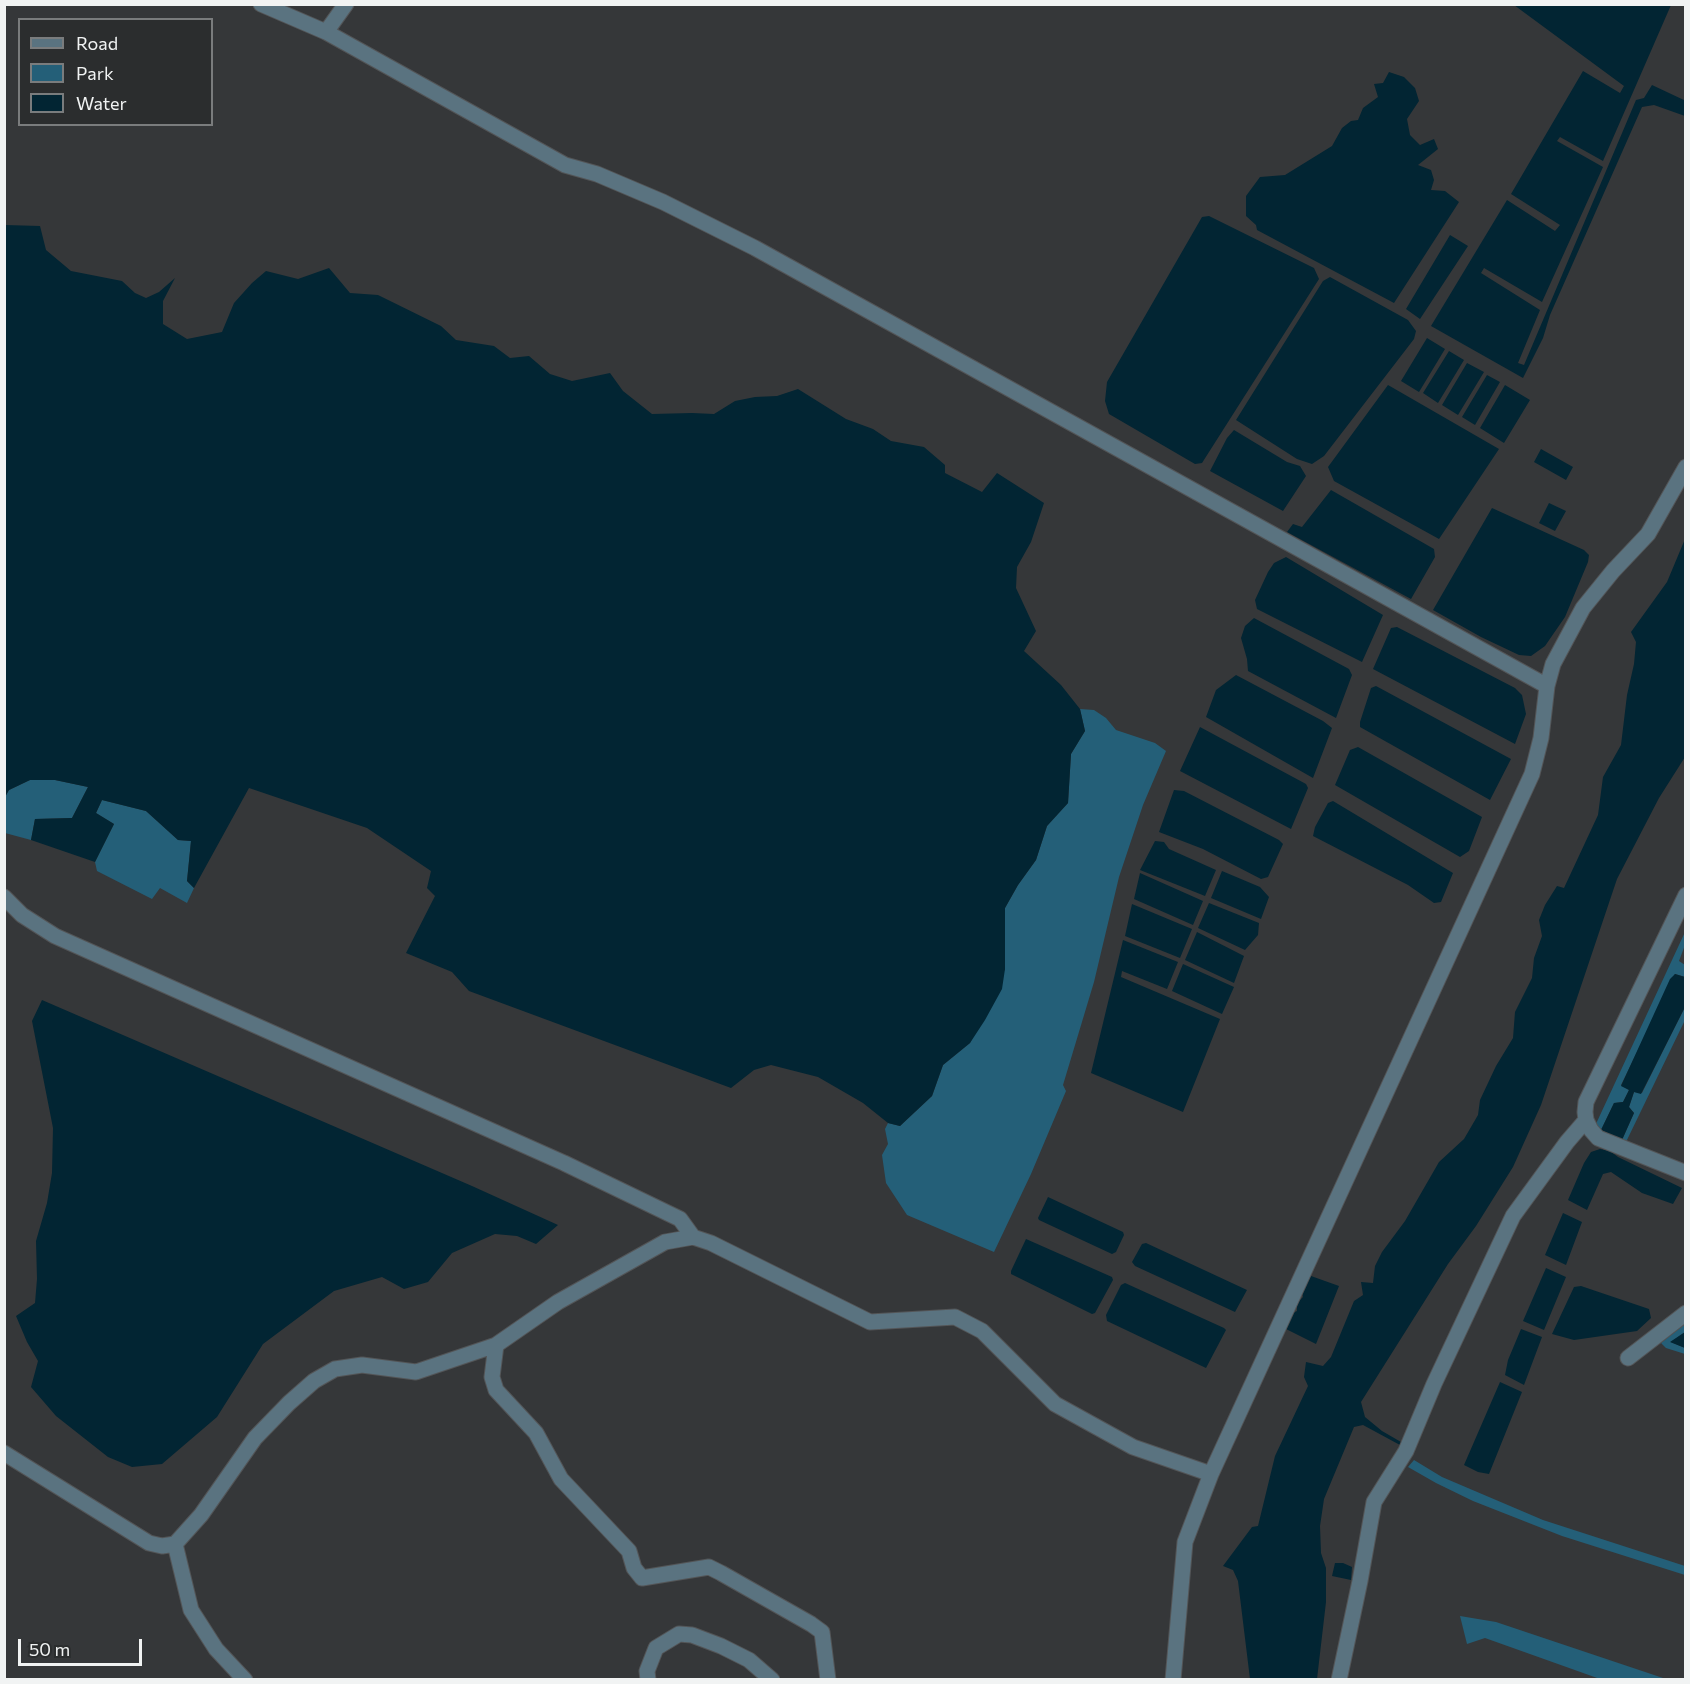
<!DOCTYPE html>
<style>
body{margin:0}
#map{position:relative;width:1690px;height:1684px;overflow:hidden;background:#353739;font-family:Commissioner,sans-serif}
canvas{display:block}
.frame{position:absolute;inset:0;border:6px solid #f1f3f3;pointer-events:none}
.legend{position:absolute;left:18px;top:18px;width:195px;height:108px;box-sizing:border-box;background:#2b2d2e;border:2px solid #7a7c7d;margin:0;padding:8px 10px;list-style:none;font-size:18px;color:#f1f3f3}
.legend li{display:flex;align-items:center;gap:12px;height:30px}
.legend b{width:30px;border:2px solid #7a7c7d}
.scale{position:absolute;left:18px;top:1639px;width:124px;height:27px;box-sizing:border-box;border:3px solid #f1f3f3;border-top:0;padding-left:8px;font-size:18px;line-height:21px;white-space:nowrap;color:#f1f3f3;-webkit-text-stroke:4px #2b2d2e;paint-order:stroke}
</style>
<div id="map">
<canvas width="1690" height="1684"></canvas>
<div class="frame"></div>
<ul class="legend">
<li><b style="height:8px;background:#5a7380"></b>Road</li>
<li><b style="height:16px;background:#245f78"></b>Park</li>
<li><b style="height:16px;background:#022533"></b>Water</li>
</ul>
<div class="scale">50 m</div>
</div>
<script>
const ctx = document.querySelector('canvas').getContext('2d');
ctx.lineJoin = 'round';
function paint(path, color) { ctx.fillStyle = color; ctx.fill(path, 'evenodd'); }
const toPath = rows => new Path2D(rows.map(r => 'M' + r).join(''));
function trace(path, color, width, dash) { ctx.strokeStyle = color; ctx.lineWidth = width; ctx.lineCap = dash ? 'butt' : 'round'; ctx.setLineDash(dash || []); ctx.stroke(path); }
paint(toPath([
 [1080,709,1094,710,1106,718,1116,730,1155,743,1166,751,1143,805,1119,877,1094,982,1063,1085,1066,1091,1031,1174,994,1252,907,1215,886,1183,882,1155,888,1144,885,1129,888,1123,900,1126,932,1096,943,1065,970,1043,1005,969,1005,908,1018,885,1036,860,1047,826,1068,803,1071,754,1085,731],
 [30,780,55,780,88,787,72,818,35,819,31,840,5,833,5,797,9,790],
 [102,800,146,811,178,840,191,841,187,881,194,888,187,903,160,888,152,899,97,871,95,862,114,824,96,813],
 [1685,932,1685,945,1679,961,1685,965,1685,977,1675,974,1621,1085,1629,1090,1623,1102,1614,1103,1601,1130,1595,1126],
 [1685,1007,1685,1020,1626,1142,1622,1140,1634,1113,1629,1107,1634,1092,1642,1093],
 [1685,1324,1685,1332,1671,1342,1685,1348,1685,1354,1666,1348,1661,1343],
 [1414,1460,1442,1477,1543,1520,1685,1566,1685,1575,1562,1536,1473,1501,1436,1483,1408,1467],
 [1460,1616,1496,1622,1666,1679,1600,1679,1485,1638,1467,1644]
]), '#245f78');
paint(toPath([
 [1514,5,1671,5,1603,161,1560,137,1557,141,1603,167,1542,302,1484,268,1481,273,1540,310,1518,363,1524,365,1636,100,1644,98,1652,85,1686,101,1685,116,1654,105,1642,107,1550,315,1543,338,1523,378,1431,326,1507,200,1555,231,1560,225,1511,194,1583,71,1620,93,1624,86],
 [1389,72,1404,77,1415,88,1419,101,1407,119,1410,135,1420,145,1434,139,1438,149,1418,165,1431,170,1434,180,1431,190,1445,191,1459,202,1394,303,1257,230,1256,225,1246,216,1246,196,1260,177,1285,175,1332,146,1342,128,1351,121,1358,120,1363,108,1378,97,1374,84,1383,83],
 [1209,216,1314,268,1319,279,1202,463,1195,464,1109,414,1105,401,1107,382,1202,217],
 [5,225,40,226,46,250,71,271,122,281,135,293,146,298,159,292,175,278,163,301,163,324,187,339,222,332,234,303,252,283,266,271,298,279,329,268,350,293,378,295,441,326,456,340,494,346,510,358,529,356,550,374,572,381,610,373,623,391,652,414,692,413,714,414,735,401,755,397,777,396,798,389,846,419,873,429,891,441,924,447,945,465,945,473,982,492,997,473,1044,503,1031,542,1017,567,1016,588,1036,631,1024,651,1061,685,1080,709,1085,731,1071,754,1068,803,1047,826,1036,860,1018,885,1005,908,1005,969,1002,989,985,1020,970,1043,943,1065,932,1096,900,1126,888,1123,863,1103,818,1077,771,1065,754,1070,731,1088,469,991,452,972,406,953,435,896,427,888,431,871,367,828,249,788,194,888,187,881,191,841,178,840,146,811,102,800,96,813,114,824,95,862,31,840,35,819,72,818,88,787,55,780,30,780,9,790,5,797],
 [1450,235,1468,246,1420,319,1406,309],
 [1330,277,1408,320,1416,331,1414,339,1324,456,1312,464,1297,459,1236,420,1323,281],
 [1427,338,1445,349,1419,392,1401,381],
 [1449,351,1464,360,1438,403,1423,393],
 [1467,363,1484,372,1458,415,1442,405],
 [1487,375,1500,382,1475,425,1462,417],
 [1388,385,1499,449,1439,539,1334,481,1328,467],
 [1505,385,1530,400,1504,443,1480,428],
 [1234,430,1287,462,1300,466,1306,476,1283,511,1210,471,1227,438],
 [1541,449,1573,467,1566,480,1534,462],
 [1331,490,1434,549,1435,557,1411,599,1287,532,1293,524,1302,527],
 [1549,503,1566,511,1555,531,1539,523],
 [1492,508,1584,550,1589,555,1588,562,1565,617,1545,646,1531,656,1519,655,1481,637,1433,610],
 [1685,539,1685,757,1659,798,1617,879,1541,1105,1513,1167,1476,1226,1448,1264,1361,1402,1365,1417,1382,1431,1401,1442,1400,1445,1363,1425,1354,1427,1324,1499,1320,1526,1321,1553,1326,1568,1326,1602,1317,1679,1250,1679,1238,1581,1233,1570,1223,1566,1252,1527,1258,1526,1275,1456,1308,1386,1304,1377,1306,1362,1323,1366,1331,1357,1354,1301,1363,1295,1361,1282,1373,1283,1375,1266,1382,1252,1405,1221,1439,1162,1464,1139,1478,1115,1480,1100,1496,1066,1513,1038,1515,1012,1532,978,1534,958,1542,936,1539,920,1545,905,1557,886,1564,888,1598,815,1603,777,1621,745,1627,695,1634,664,1636,642,1631,632,1667,582],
 [1286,557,1383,615,1362,662,1257,609,1255,600,1268,572,1274,563],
 [1254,618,1349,669,1352,675,1336,718,1248,671,1247,659,1241,638,1245,626],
 [1397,627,1515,688,1522,695,1526,714,1515,744,1373,669,1391,628],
 [1236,675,1323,721,1332,728,1313,778,1206,717,1216,690],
 [1376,686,1511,759,1490,800,1360,727,1360,722,1371,688],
 [1200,727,1306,784,1308,788,1291,829,1180,771],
 [1358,747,1482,817,1469,851,1460,857,1335,785,1350,750],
 [1174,790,1184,791,1279,840,1283,844,1268,877,1261,879,1203,849,1159,832],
 [1333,801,1453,873,1441,902,1434,903,1408,885,1313,836,1315,827,1328,803],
 [1155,841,1164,842,1169,849,1216,870,1205,896,1140,870],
 [1222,871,1260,887,1269,897,1261,919,1211,898],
 [1140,873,1203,901,1193,925,1134,899],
 [1209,903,1259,923,1258,935,1245,950,1198,928],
 [1132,904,1192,929,1180,958,1125,936],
 [1197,932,1244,956,1234,983,1185,960],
 [1123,940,1178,962,1167,989,1122,971,1121,977,1220,1019,1183,1112,1091,1073],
 [1183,964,1234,987,1222,1014,1172,991],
 [1675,974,1685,977,1685,1007,1641,1094,1634,1092,1629,1107,1634,1113,1622,1140,1601,1130,1614,1103,1623,1102,1629,1090,1621,1086,1670,979],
 [42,1000,472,1186,558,1225,536,1244,517,1236,495,1234,452,1253,428,1282,404,1289,382,1277,334,1291,263,1344,217,1417,162,1464,132,1467,108,1457,56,1416,31,1387,38,1361,27,1342,16,1316,35,1303,37,1279,36,1241,47,1203,52,1173,53,1128,32,1021],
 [1600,1149,1610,1151,1618,1157,1682,1188,1673,1204,1642,1193,1611,1172,1603,1174,1587,1210,1568,1200,1584,1163,1591,1152],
 [1048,1197,1123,1232,1124,1235,1116,1252,1112,1254,1039,1220,1038,1218],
 [1563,1213,1582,1222,1566,1265,1545,1255],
 [1026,1239,1112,1277,1113,1280,1095,1313,1092,1314,1011,1274,1011,1271],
 [1146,1243,1247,1290,1235,1312,1135,1266,1132,1262,1142,1244],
 [1546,1268,1566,1277,1544,1330,1523,1321],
 [1311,1276,1339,1286,1316,1344,1284,1328,1291,1314,1297,1311,1297,1303,1303,1297,1301,1289,1306,1278],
 [1125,1283,1224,1328,1226,1330,1206,1368,1107,1321,1106,1315,1121,1285],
 [1581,1286,1649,1309,1651,1318,1637,1331,1574,1340,1552,1334,1574,1287],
 [1521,1329,1542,1337,1524,1385,1505,1375,1508,1360],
 [1685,1332,1685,1348,1670,1342],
 [1500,1382,1522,1392,1489,1474,1478,1472,1464,1465],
 [1335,1563,1343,1563,1352,1567,1351,1580,1332,1576]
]), '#022533');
const street = toPath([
 [261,4,326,32,565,165,597,174,663,202,755,248,1547,686,1553,664,1583,608,1613,571,1648,534,1686,467],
 [326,32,346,4],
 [1686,895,1586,1102,1585,1112,1586,1120,1591,1130,1598,1138,1686,1173],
 [4,897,22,915,55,936,564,1163,680,1219,693,1237],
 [496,1345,492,1377,496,1390,536,1433,561,1479,629,1551,634,1568,642,1578,709,1567,721,1573,811,1624,822,1632,828,1680],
 [1628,1358,1686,1313],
 [4,1453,149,1543,162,1546,175,1544,201,1515,255,1438,289,1403,314,1381,335,1369,362,1365,416,1372,496,1345,558,1302,665,1242,693,1237,711,1243,870,1322,955,1317,982,1331,1055,1404,1133,1447,1211,1474],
 [175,1544,191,1610,216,1649,245,1680],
 [648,1680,647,1671,656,1648,679,1634,692,1635,721,1646,749,1660,772,1680],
 [1173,1680,1185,1542,1211,1474,1532,774,1541,738,1547,686],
 [1339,1680,1360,1581,1374,1502,1406,1451,1434,1384,1513,1216,1567,1142,1586,1120]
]);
trace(street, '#535557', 17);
trace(street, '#5a7380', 15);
</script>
